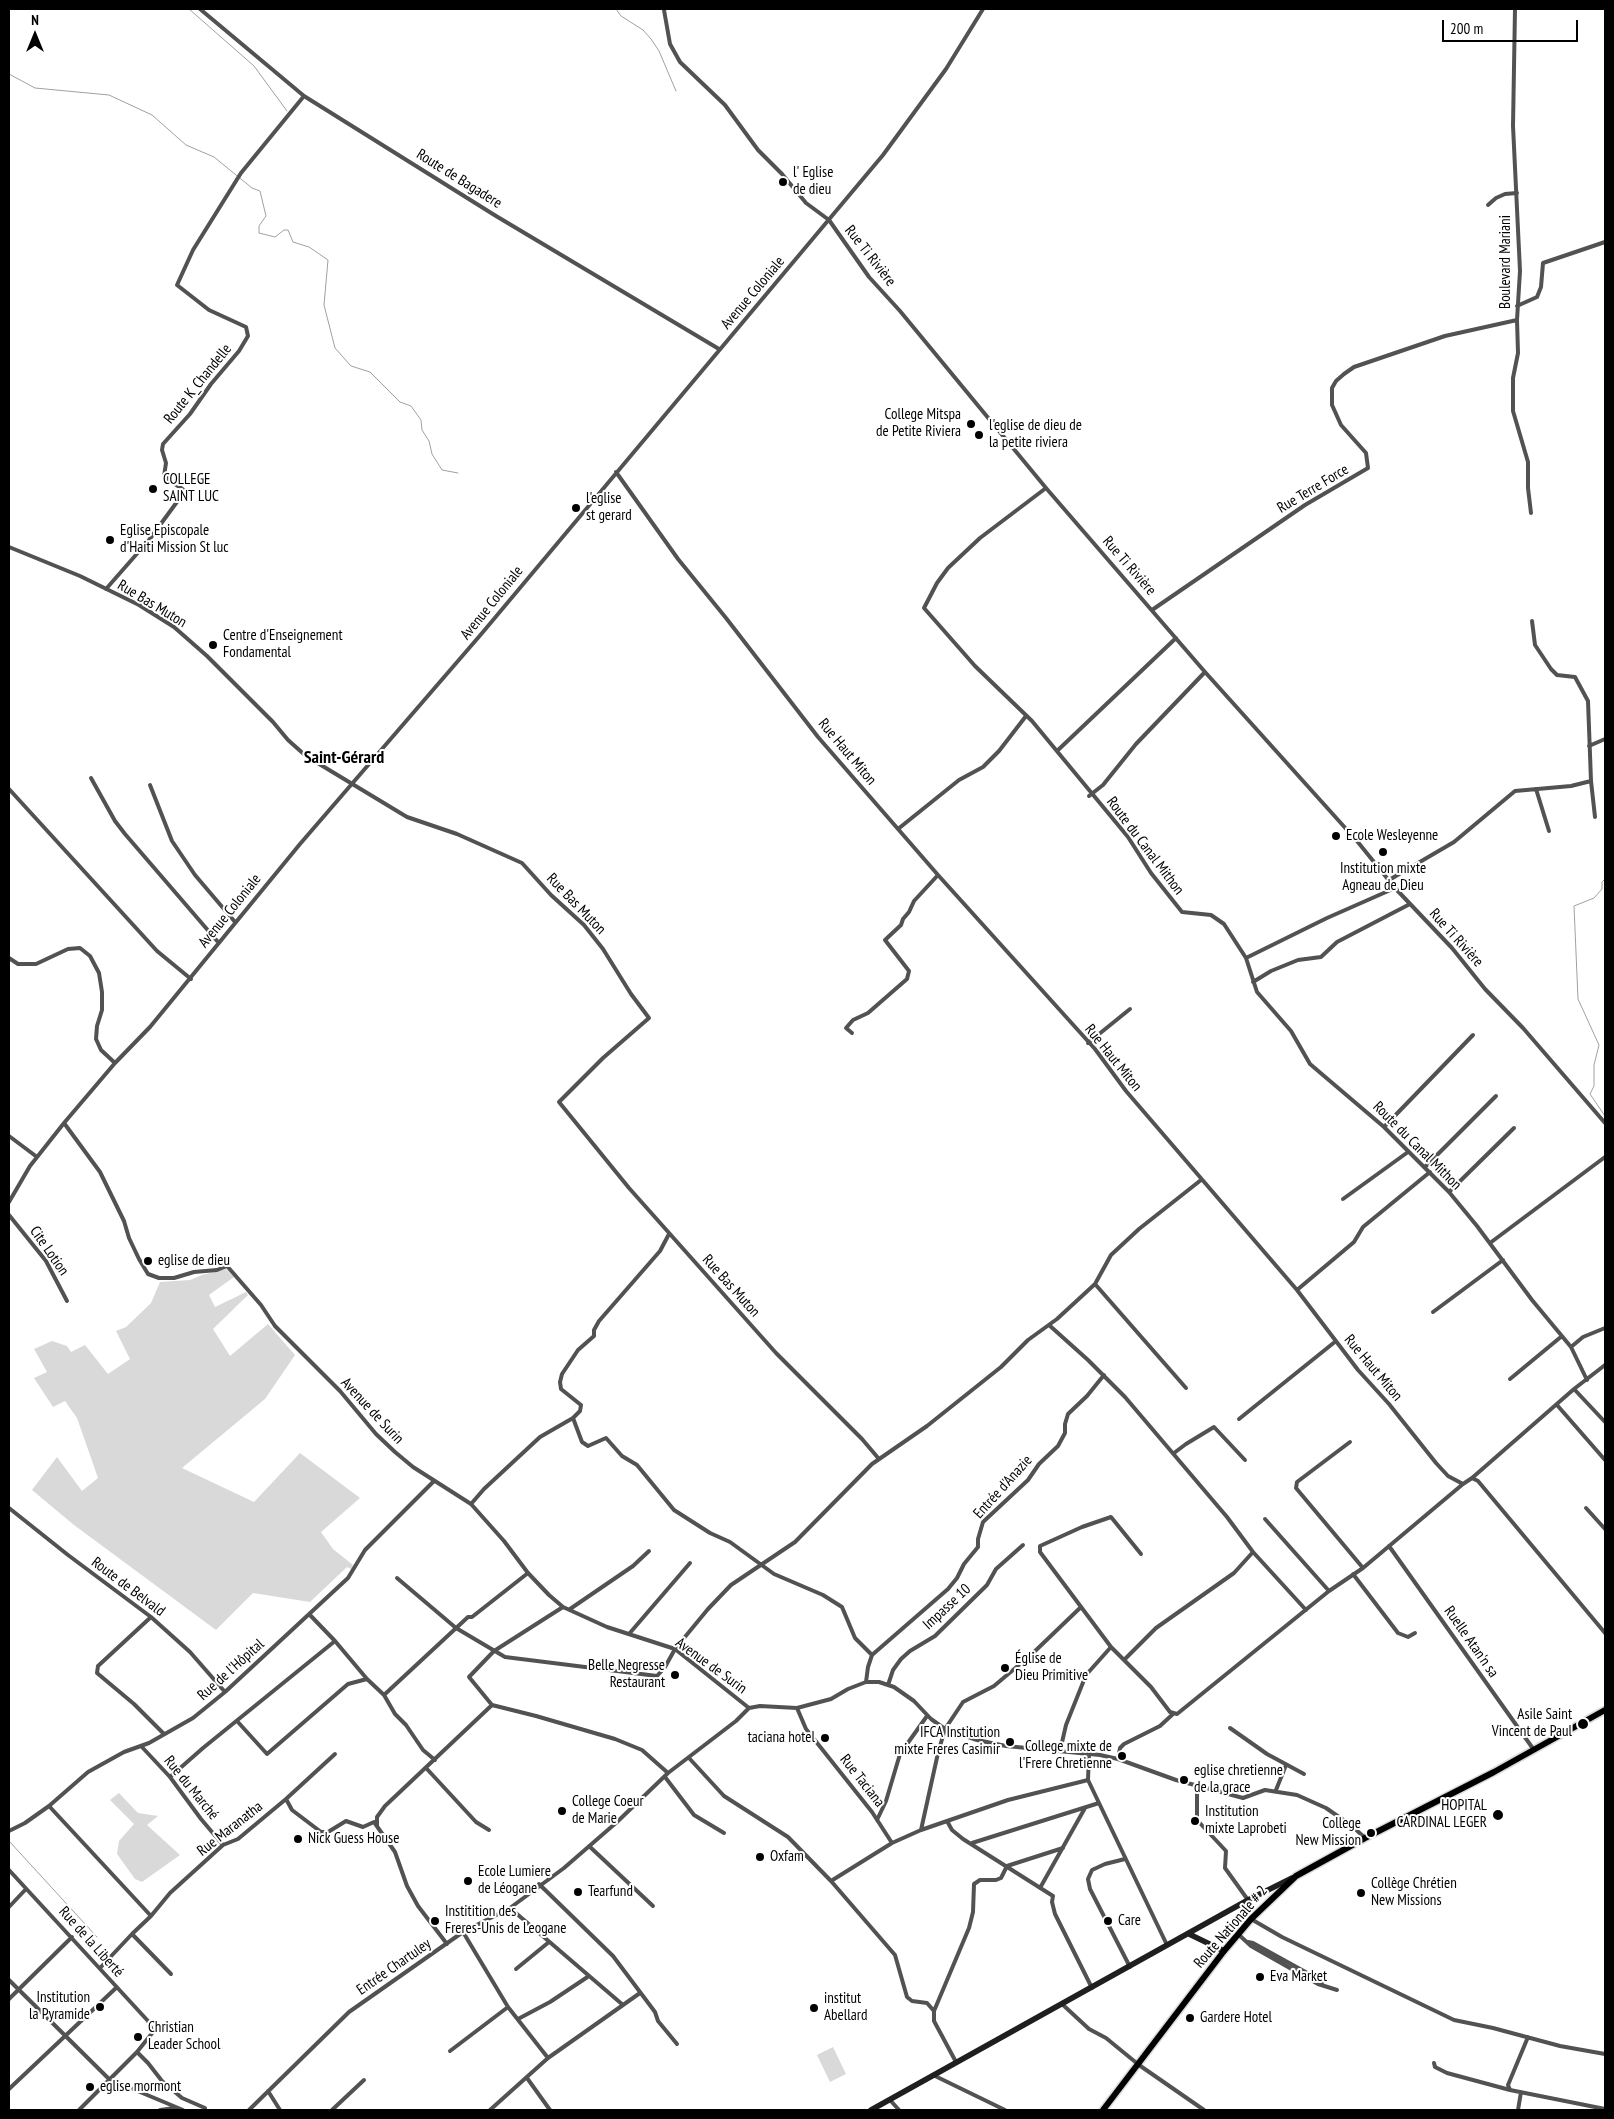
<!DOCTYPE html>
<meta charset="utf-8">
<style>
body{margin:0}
#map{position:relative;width:1614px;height:2119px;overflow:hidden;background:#fff;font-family:"PT Sans Narrow",sans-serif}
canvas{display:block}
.frame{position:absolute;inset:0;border:10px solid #000;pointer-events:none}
.north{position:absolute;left:10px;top:10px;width:50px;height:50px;-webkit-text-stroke:4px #fff;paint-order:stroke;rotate:0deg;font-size:14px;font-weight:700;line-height:20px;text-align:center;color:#000}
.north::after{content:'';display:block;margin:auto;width:18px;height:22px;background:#000;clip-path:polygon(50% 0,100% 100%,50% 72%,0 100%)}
.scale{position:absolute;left:1442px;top:20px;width:136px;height:22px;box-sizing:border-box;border:2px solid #000;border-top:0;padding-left:6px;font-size:15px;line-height:18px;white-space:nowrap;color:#000;-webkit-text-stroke:4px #fff;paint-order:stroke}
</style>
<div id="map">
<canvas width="1614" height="2119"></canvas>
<div class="frame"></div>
<div class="north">N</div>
<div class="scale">200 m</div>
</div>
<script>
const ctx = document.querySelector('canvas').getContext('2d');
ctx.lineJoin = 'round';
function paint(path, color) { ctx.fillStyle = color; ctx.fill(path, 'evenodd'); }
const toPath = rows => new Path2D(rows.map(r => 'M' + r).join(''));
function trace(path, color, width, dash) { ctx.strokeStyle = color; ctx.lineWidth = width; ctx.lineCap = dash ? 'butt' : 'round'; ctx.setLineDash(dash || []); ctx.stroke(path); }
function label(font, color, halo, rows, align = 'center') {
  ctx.font = font + ' "PT Sans Narrow",sans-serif'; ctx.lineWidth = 4; ctx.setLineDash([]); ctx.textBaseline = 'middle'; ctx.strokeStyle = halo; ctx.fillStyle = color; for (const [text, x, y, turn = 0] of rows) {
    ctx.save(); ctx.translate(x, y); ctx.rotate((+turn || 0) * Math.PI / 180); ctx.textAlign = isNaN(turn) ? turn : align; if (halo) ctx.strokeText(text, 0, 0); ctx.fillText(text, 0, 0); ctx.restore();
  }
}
paint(toPath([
 [226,1269,234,1277,209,1295,215,1307,246,1292,248,1295,213,1329,230,1356,268,1324,295,1355,265,1399,182,1468,254,1502,300,1453,360,1498,321,1532,333,1549,353,1565,351,1569,347,1567,310,1602,253,1593,216,1630,74,1525,32,1490,57,1457,82,1491,98,1478,77,1418,65,1401,53,1407,34,1378,47,1372,34,1349,52,1341,67,1346,71,1352,85,1345,108,1374,130,1359,116,1331,126,1327,151,1303,160,1282,190,1280,202,1275],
 [119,1793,138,1813,158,1816,147,1825,180,1855,142,1882,135,1879,117,1854,119,1841,134,1824,110,1800],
 [833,2047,846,2074,830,2082,817,2055]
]), '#d9d9d9');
trace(toPath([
 [189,9,254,66,287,111],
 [616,9,621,16,643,30,651,39,659,51,676,91],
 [9,74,35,88,109,95,152,115,186,145,214,157,252,188,260,191,266,216,259,226,259,233,275,237,284,230,288,230,293,242,309,247,328,260,324,305,335,348,351,366,370,372,400,402,411,406,421,420,422,430,429,441,432,454,442,470,458,473],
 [1605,879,1602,882,1602,889,1594,898,1574,906,1578,999,1599,1045,1594,1065,1594,1086,1590,1094,1605,1116],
 [9,1841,97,1937]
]), '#a0a0a0', 1);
const primary = toPath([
 [1103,2110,1224,1951,1251,1919,1296,1876,1365,1838,1494,1772,1605,1710]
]);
trace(primary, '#dbdbdb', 9);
trace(toPath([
 [200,9,304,96,496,216,719,349],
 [1515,9,1513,126,1520,271,1517,320,1518,353,1513,378,1513,411,1528,462,1528,488,1531,513],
 [664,10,670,44,680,62,725,105,758,150,782,174,806,203,829,220,869,277,900,311,1046,488,1205,672,1357,841,1395,888,1452,948,1485,989,1523,1028,1605,1123],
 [1488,205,1496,198,1505,194,1517,193],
 [1517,306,1537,297,1541,287,1543,263,1605,242],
 [616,472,678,559,726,618,818,737,938,875,1095,1049,1126,1091,1297,1290,1358,1370,1389,1404,1436,1463,1448,1476,1463,1484,1472,1478,1478,1481,1605,1633],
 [1046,488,980,538,948,568,937,583,924,608,975,666,1032,721,1128,837,1151,873,1182,912,1211,915,1224,924,1246,958,1257,992,1291,1031,1310,1064,1384,1127,1449,1192,1477,1226,1532,1300,1571,1347,1587,1380],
 [9,547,80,576,139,605,174,627,207,656,273,722,288,740,306,756,407,817,457,834,522,863,551,895,584,925,603,949,631,994,649,1018,603,1058,559,1102,629,1188,743,1316,776,1353,862,1439,879,1459],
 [106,589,149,540,185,491,164,476,166,463,162,450,163,444,190,414,211,384,239,351,248,336,246,327,209,310,177,285,193,250,241,173,304,96],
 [1152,610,1305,505,1368,468,1366,453,1341,425,1332,405,1332,388,1336,381,1344,374,1354,367,1445,336,1517,320],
 [1532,621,1535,645,1551,669,1557,675,1575,677,1588,701,1591,781,1595,817],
 [1589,746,1605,739],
 [1057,751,1176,638],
 [91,778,115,821,125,834,218,942],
 [150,785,172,841,195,875,235,922],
 [9,789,157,951,191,979],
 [1536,789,1549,831],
 [1089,796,1103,785,1136,744,1205,672],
 [898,829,959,780,983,767,999,751,1026,716],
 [1389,880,1454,842,1515,791,1571,786,1591,781],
 [9,958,18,964,36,964,68,949,80,948,90,956,99,973,102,992,102,1010,97,1026,96,1039,101,1050,115,1063],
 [1246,958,1327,918,1395,888],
 [1253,982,1271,971,1298,960,1321,957,1337,942,1410,904],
 [852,1033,846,1028,853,1020,868,1013,907,979,909,971,885,940,901,925,903,919,909,912,914,901,938,875],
 [1088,1043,1130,1009],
 [64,1123,100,1172,124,1221,129,1238,139,1259,148,1274,159,1278,174,1278,194,1272,217,1270,227,1266,261,1305,275,1326,340,1391,376,1434,395,1452,413,1467,471,1504,504,1541,528,1573,549,1595,563,1607,607,1627,675,1649,749,1708],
 [1384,1127,1473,1035],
 [9,1136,37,1157],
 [1425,1167,1496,1096],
 [1449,1192,1514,1128],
 [1343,1199,1408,1152],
 [9,1202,30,1166,64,1123,115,1063,150,1027,300,844,483,632,883,155,946,69,983,9],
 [9,1215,46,1261,67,1301],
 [1490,1243,1605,1157],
 [1095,1284,1186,1388],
 [1297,1290,1354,1242,1363,1227,1430,1172],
 [1433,1312,1503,1260],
 [1049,1325,1088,1360,1125,1397,1227,1517,1253,1552,1306,1610],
 [1571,1347,1583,1337,1605,1328],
 [1510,1379,1562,1336],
 [1574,1389,1605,1422],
 [1557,1405,1605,1460],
 [573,1418,582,1442,588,1446,606,1438,622,1456,637,1465,674,1510,710,1533,730,1542,774,1574,823,1595,842,1607,855,1638,872,1655],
 [1239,1419,1336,1341],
 [1350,1442,1297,1482,1296,1488,1363,1568],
 [1174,1453,1186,1444,1214,1427,1245,1460],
 [1472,1478,1574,1389,1605,1365],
 [471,1504,484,1489,540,1437,573,1418,580,1411,581,1405,561,1389,560,1382,562,1374,578,1350,594,1336,594,1330,599,1321,660,1251,669,1234],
 [9,1508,68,1555,151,1617,190,1652,225,1692],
 [1586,1508,1605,1529],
 [1265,1519,1329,1591],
 [1389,1546,1534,1750],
 [1353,1574,1398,1633,1408,1637,1415,1633],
 [397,1578,456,1628,505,1657,657,1676,665,1667,675,1649,708,1609,731,1585,795,1542,872,1464,927,1426,1001,1367,1028,1340,1057,1319,1095,1284,1111,1255,1139,1229,1201,1180],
 [563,1607,494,1651,469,1677,492,1705,536,1716,615,1739,642,1750,668,1773],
 [570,1609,633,1566,649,1551],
 [309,1614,335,1641],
 [151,1617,98,1666,97,1673,134,1704,164,1734],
 [629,1634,690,1563],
 [1111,1647,1151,1687,1170,1712,1177,1714,1329,1591,1363,1568,1463,1484],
 [1125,1659,1156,1628,1234,1573,1253,1552],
 [866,1682,868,1667,872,1655,948,1589,957,1578,964,1564,978,1547,978,1539,983,1522,1028,1480,1039,1464,1058,1446,1065,1433,1065,1424,1068,1414,1087,1396,1104,1375],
 [888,1685,893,1670,901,1659,910,1651,935,1636,987,1585,996,1569,1023,1545],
 [384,1695,468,1617,472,1617,528,1573],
 [749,1708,760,1706,797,1708,831,1699,848,1689,866,1682,879,1682,894,1687,914,1701,931,1719,945,1729,977,1740,1006,1746,1100,1755,1118,1759,1176,1780,1243,1798,1265,1790,1297,1795,1326,1808,1352,1826,1365,1838],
 [797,1708,806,1729,872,1812,892,1843],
 [237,1721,267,1754,348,1684,367,1679],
 [1230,1728,1267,1754,1304,1774],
 [141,1746,170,1777,201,1819,223,1845],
 [1060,1751,1066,1725,1086,1675,1111,1647,1040,1552,1040,1546,1082,1527,1111,1517,1141,1554],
 [1089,1753,1088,1780,1167,1945],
 [689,1758,724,1796,788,1837,831,1881,895,1955,907,1997,912,2001,927,2003,934,2011],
 [1118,1759,1120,1748,1124,1744,1160,1726,1173,1714],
 [427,1769,476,1822,489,1830],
 [170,1777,203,1748,335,1641,367,1679,384,1695,395,1714,406,1725,423,1750,435,1760],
 [665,1777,694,1815,724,1833],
 [1197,1785,1197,1820,1226,1851,1225,1868,1248,1900],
 [1276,1790,1286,1765],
 [286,1799,292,1810,321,1832,328,1832,346,1821,363,1827,374,1822,395,1852,407,1886,418,1906,447,1944],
 [49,1806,151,1916],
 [877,1820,886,1801,900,1754,927,1716],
 [947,1821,952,1830,963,1839,1053,1896,1052,1902,1055,1914,1092,1988],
 [377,1826,377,1817,385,1806,492,1705],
 [921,1830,938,1753,945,1729,963,1702,994,1686,1032,1654,1081,1607],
 [9,1831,25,1823,49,1806,88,1772,124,1752,149,1743,193,1718,225,1692,348,1578,365,1550,434,1481],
 [972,1843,1099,1803],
 [589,1846,653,1906],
 [1125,1859,1105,1864,1092,1870,1088,1879,1090,1889,1130,1967],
 [9,1870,148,2021,153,2032,137,2052,79,2110],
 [831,1881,892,1843,921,1830,1008,1800,1088,1780],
 [539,1884,613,1956,655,2012,658,2021,677,2044],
 [1040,1888,1085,1808],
 [9,1907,26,1889],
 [510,1908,623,2005],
 [1251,1919,1282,1937,1454,2020,1493,2028,1560,2046,1605,2054],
 [463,1932,508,2007,548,2058],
 [132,1934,171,1974],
 [1238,1934,1251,1946,1318,1984,1337,1990],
 [1248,1942,1253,1943,1320,1980,1322,1984],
 [100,1968,132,1934,151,1916,170,1893,223,1845,238,1839,286,1799,335,1754],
 [516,1969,549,1942],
 [9,1980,109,2079,183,2110],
 [9,1999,72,1937],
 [1062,2004,1089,2029,1106,2038,1139,2065,1204,2110],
 [518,2019,550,2002,589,1976],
 [1528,2037,1508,2085,1510,2090,1605,2109],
 [450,2051,508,2007],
 [137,2052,148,2063,162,2081,182,2098,205,2108,205,2110],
 [956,2062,934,2021,934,2011,969,1928,973,1912,974,1884,980,1880,996,1880,1001,1878,1007,1866,1063,1848],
 [1434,2063,1435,2067,1447,2073,1510,2090],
 [933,2075,1005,2110],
 [527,2078,550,2110],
 [9,2089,117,1987],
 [268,2091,280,2110],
 [890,2100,899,2110],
 [160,2110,175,2108],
 [249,2110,349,2012,463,1932,510,1908,564,1868,617,1822,668,1773,736,1721,749,1708],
 [332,2110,364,2080],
 [490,2110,548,2058,640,1993],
 [1518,2110,1521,2092]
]), '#525252', 4);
trace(toPath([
 [1189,1934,1224,1951],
 [871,2110,1248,1900,1292,1878]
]), '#1f1f1f', 5.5);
trace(primary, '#000', 6);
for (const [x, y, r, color] of [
 [783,182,5,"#000"],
 [971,424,5,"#000"],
 [979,435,5,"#000"],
 [153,489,5,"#000"],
 [576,508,5,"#000"],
 [110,540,5,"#000"],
 [213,645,5,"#000"],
 [1336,836,5,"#000"],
 [1383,852,5,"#000"],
 [148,1261,5,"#000"],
 [1005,1668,5,"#000"],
 [675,1675,5,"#000"],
 [1583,1724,6,"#000"],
 [825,1738,5,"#000"],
 [1010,1742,5,"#000"],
 [1122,1756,5,"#000"],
 [1184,1780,5,"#000"],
 [562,1811,5,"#000"],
 [1498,1815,6,"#000"],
 [1195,1821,5,"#000"],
 [1371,1833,5,"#000"],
 [298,1839,5,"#000"],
 [760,1857,5,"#000"],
 [468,1881,5,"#000"],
 [578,1892,5,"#000"],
 [1361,1893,5,"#000"],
 [435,1921,5,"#000"],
 [1108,1921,5,"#000"],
 [1260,1977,5,"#000"],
 [100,2007,5,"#000"],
 [814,2008,5,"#000"],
 [1190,2018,5,"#000"],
 [138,2037,5,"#000"],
 [90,2087,5,"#000"]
]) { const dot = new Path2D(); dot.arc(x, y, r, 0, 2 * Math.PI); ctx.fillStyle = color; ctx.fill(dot); trace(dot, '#fff', 2); }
label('15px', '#000', '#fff', [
 ["l' Eglise",793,173],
 ["de dieu",793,190],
 ["College Mitspa",961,415,"right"],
 ["de Petite Riviera",961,432,"right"],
 ["l'eglise de dieu de",989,426],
 ["la petite riviera",989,443],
 ["COLLEGE",163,480],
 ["SAINT LUC",163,497],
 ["l'eglise",586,499],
 ["st gerard",586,516],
 ["Eglise Episcopale",120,531],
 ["d'Haiti Mission St luc",120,548],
 ["Centre d'Enseignement",223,636],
 ["Fondamental",223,653],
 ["Ecole Wesleyenne",1346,836],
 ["Institution mixte",1383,869,"center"],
 ["Agneau de Dieu",1383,886,"center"],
 ["eglise de dieu",158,1261],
 ["Église de",1015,1659],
 ["Dieu Primitive",1015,1676],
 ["Belle Negresse",665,1666,"right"],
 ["Restaurant",665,1683,"right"],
 ["Asile Saint",1572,1715,"right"],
 ["Vincent de Paul",1572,1732,"right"],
 ["IFCA Institution",1000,1733,"right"],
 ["mixte Freres Casimir",1000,1750,"right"],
 ["taciana hotel",815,1738,"right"],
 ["College mixte de",1112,1747,"right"],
 ["l'Frere Chretienne",1112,1764,"right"],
 ["eglise chretienne",1194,1771],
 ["de la grace",1194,1788],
 ["College Coeur",572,1802],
 ["de Marie",572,1819],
 ["HOPITAL",1487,1806,"right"],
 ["CARDINAL LEGER",1487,1823,"right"],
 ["Institution",1205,1812],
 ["mixte Laprobeti",1205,1829],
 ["College",1361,1824,"right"],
 ["New Mission",1361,1841,"right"],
 ["Nick Guess House",308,1839],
 ["Oxfam",770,1857],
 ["Ecole Lumiere",478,1872],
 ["de Léogane",478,1889],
 ["Collège Chrétien",1371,1884],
 ["New Missions",1371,1901],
 ["Tearfund",588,1892],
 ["Institition des",445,1912],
 ["Freres-Unis de Leogane",445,1929],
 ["Care",1118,1921],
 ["Eva Market",1270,1977],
 ["Institution",90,1998,"right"],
 ["la Pyramide",90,2015,"right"],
 ["institut",824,1999],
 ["Abellard",824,2016],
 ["Gardere Hotel",1200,2018],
 ["Christian",148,2028],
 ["Leader School",148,2045],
 ["eglise mormont",100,2087]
], 'left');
label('15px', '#000', '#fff', [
 ["Route de Bagadere",459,179,32],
 ["Rue Ti Rivière",870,256,52],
 ["Boulevard Mariani",1506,262,-90],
 ["Avenue Coloniale",753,293,-50],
 ["Route K_Chandelle",198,384,-51],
 ["Rue Terre Force",1313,489,-31],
 ["Rue Ti Rivière",1129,566,49],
 ["Avenue Coloniale",492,603,-51],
 ["Rue Bas Muton",152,604,31],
 ["Rue Haut Miton",847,752,50],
 ["Route du Canal Mithon",1145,846,53],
 ["Rue Bas Muton",576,904,46],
 ["Avenue Coloniale",230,911,-51],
 ["Rue Ti Rivière",1456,938,48],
 ["Rue Haut Miton",1113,1058,51],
 ["Route du Canal Mithon",1417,1146,45],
 ["Cite Lotion",49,1251,55],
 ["Rue Bas Muton",731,1286,48],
 ["Rue Haut Miton",1373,1368,50],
 ["Avenue de Surin",372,1411,47],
 ["Entrée d'Anazie",1003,1487,-48],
 ["Route de Belvald",128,1587,37],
 ["Impasse 10",947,1607,-43],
 ["Ruelle Atan'n sa",1471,1642,55],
 ["Avenue de Surin",711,1666,36],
 ["Rue de l'Hôpital",231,1670,-42],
 ["Rue Taciana",862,1781,52],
 ["Rue du Marché",191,1788,51],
 ["Rue Maranatha",230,1829,-38],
 ["Route Nationale # 2",1231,1927,-49],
 ["Rue de la Liberté",91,1942,48],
 ["Entrée Chartuley",394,1967,-35]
]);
label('bold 18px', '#000', '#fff', [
 ["Saint-Gérard",344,758]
]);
</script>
